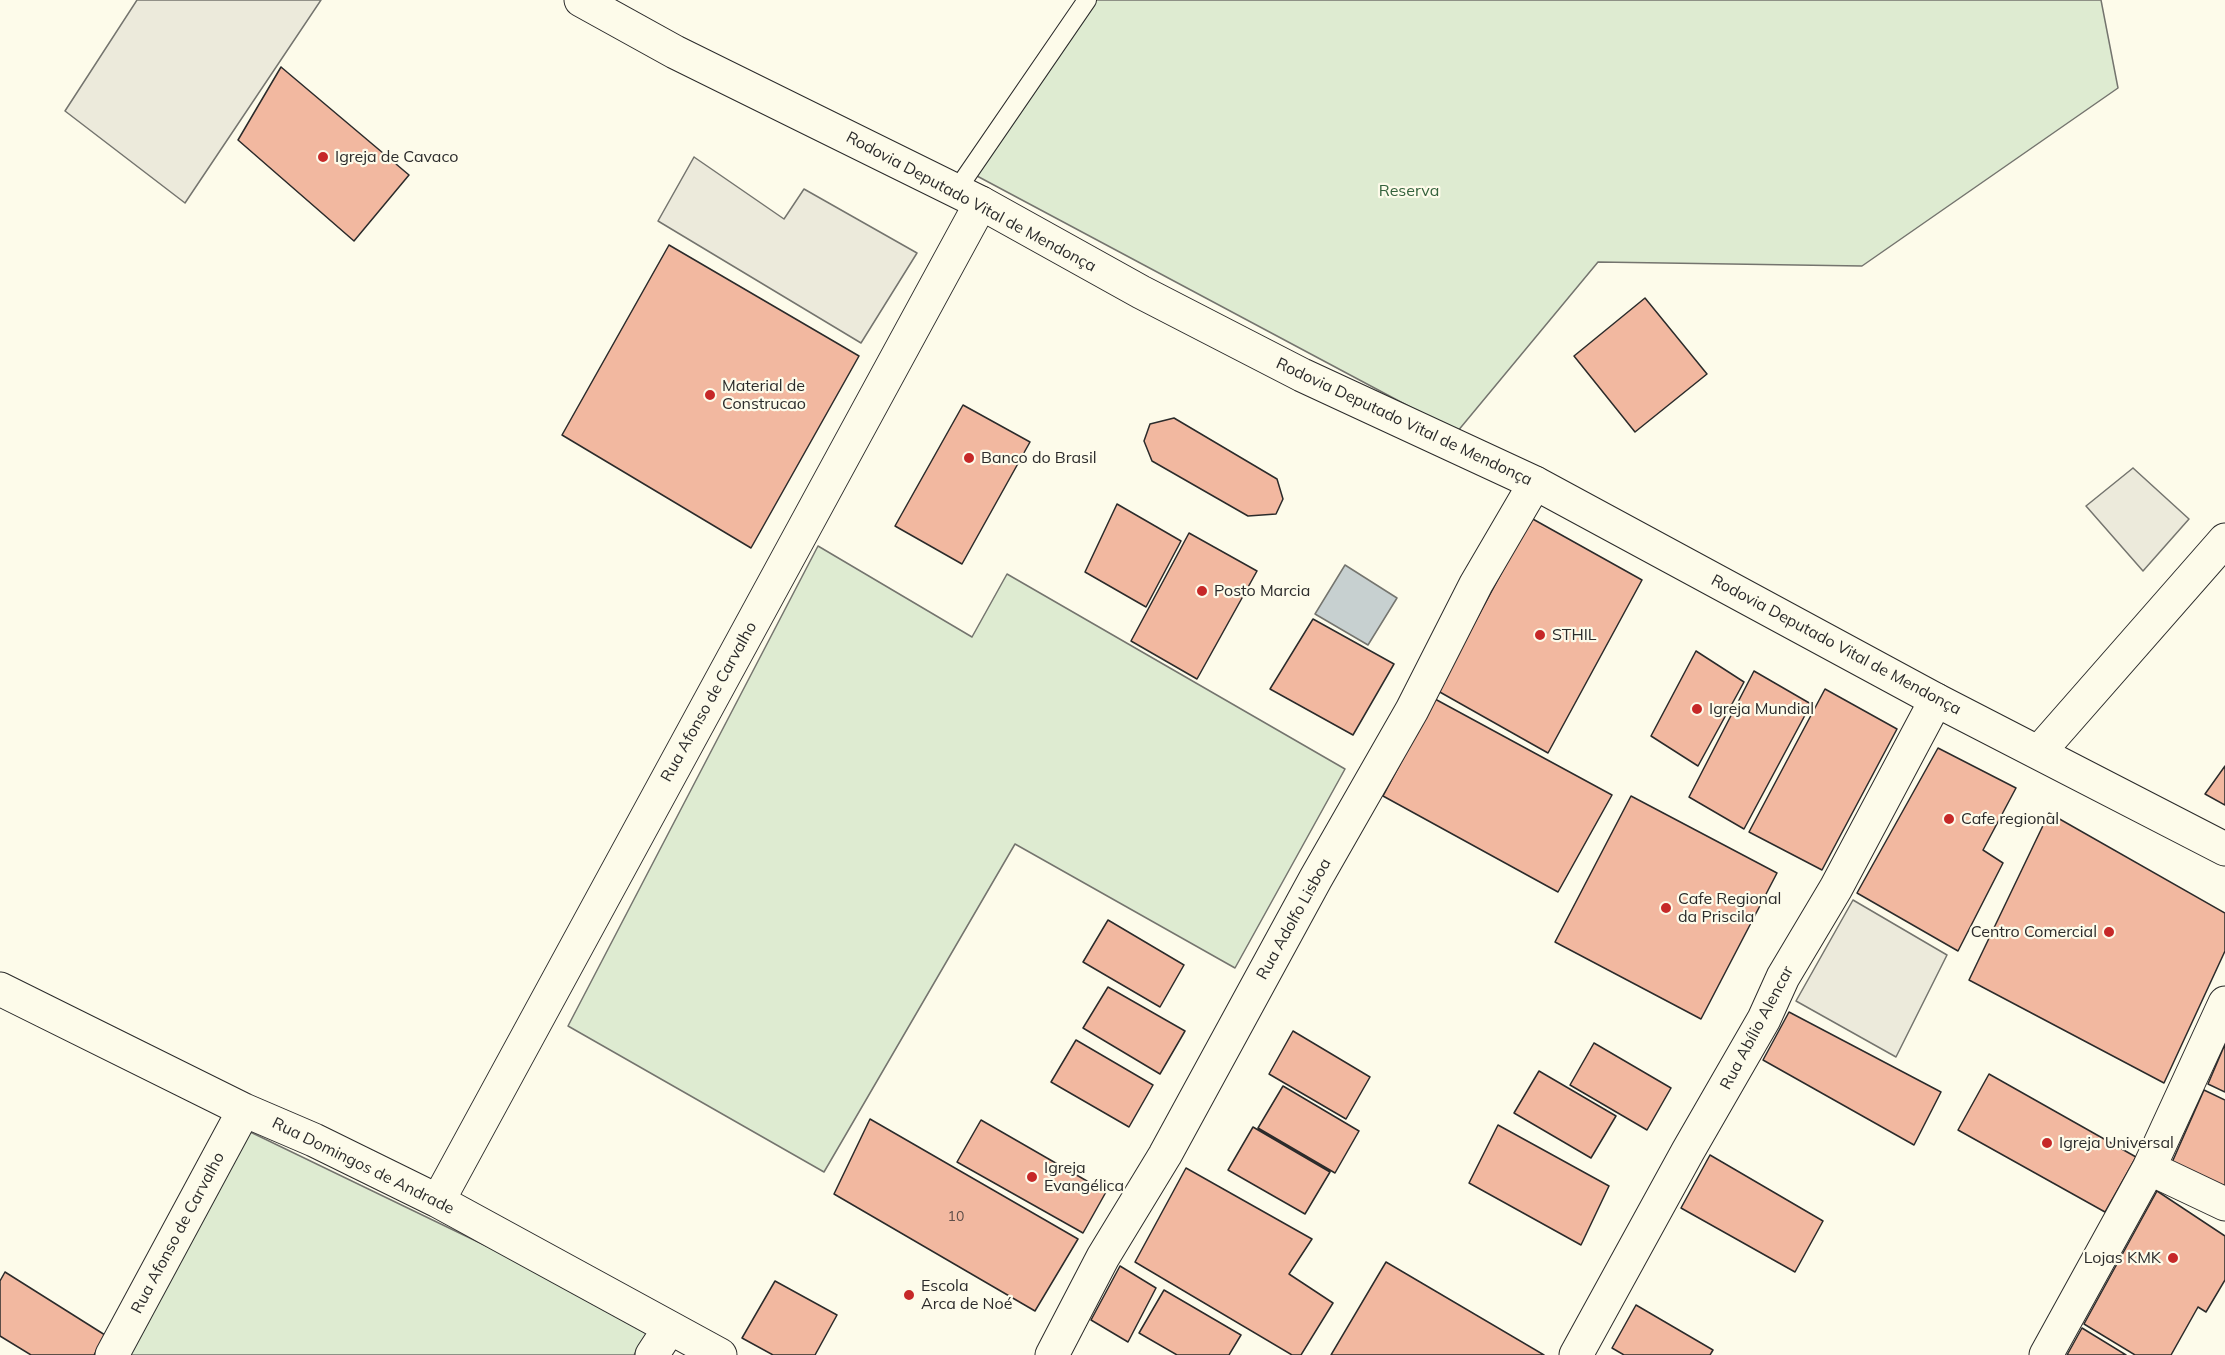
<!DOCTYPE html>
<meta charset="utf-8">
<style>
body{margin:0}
canvas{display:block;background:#fdfbea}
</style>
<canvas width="2225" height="1355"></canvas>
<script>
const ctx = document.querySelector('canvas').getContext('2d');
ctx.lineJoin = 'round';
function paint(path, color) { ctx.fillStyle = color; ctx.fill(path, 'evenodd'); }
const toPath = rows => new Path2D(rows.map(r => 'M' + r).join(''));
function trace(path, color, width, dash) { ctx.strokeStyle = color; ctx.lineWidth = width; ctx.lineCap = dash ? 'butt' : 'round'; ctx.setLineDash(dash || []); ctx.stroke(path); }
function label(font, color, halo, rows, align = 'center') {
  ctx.font = font + ' Mulish,sans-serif'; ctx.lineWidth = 4.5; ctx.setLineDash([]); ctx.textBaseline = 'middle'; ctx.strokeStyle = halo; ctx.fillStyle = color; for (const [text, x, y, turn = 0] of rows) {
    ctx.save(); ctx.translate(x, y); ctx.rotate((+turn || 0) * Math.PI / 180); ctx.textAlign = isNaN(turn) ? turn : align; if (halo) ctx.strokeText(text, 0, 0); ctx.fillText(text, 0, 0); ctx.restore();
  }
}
const green = toPath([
 [1087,0,2101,0,2118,88,1862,266,1598,262,1457,432,977,176,1087,0],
 [818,546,972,637,1007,574,1345,769,1235,968,1015,844,824,1172,568,1026,818,546],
 [240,1127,652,1326,634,1355,119,1355,240,1127]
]);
paint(green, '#deebd1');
trace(green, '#74746e', 1.5);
const parking = toPath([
 [137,0,321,0,185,203,65,111,137,0],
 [694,157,784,219,804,189,917,253,861,343,658,221,694,157],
 [2133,468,2189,519,2143,571,2086,506,2133,468],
 [1853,900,1947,955,1896,1057,1796,1001,1853,900]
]);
paint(parking, '#eceadb');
trace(parking, '#74746e', 1.5);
const water = toPath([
 [1345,565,1397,598,1368,645,1315,614,1345,565]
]);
paint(water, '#c7d0d0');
trace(water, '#74746e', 1.5);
const building = toPath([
 [281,67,409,175,354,241,238,140,281,67],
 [669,245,859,356,751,548,562,435,669,245],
 [1645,298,1707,374,1635,432,1574,356,1645,298],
 [963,405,1030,442,962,564,895,526,963,405],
 [1174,418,1277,479,1283,499,1276,514,1248,516,1152,461,1144,441,1150,424,1174,418],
 [1117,504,1181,541,1146,607,1085,572,1117,504],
 [1531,518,1642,580,1548,753,1438,691,1531,518],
 [1189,533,1257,571,1197,679,1131,641,1189,533],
 [1313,619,1394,664,1353,735,1270,689,1313,619],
 [1696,651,1744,682,1698,766,1651,736,1696,651],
 [1754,671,1811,704,1744,829,1689,797,1754,671],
 [1825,689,1897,729,1822,870,1749,832,1825,689],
 [1435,699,1612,795,1558,892,1383,796,1435,699],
 [1938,748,2016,788,1983,850,2003,863,1958,951,1857,893,1938,748],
 [2225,766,2225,805,2205,794,2225,766],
 [1631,796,1777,873,1701,1019,1555,942,1631,796],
 [2049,813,2225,913,2225,951,2164,1083,1969,980,2049,813],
 [1108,920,1184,965,1160,1007,1083,962,1108,920],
 [1108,987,1185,1031,1160,1074,1083,1028,1108,987],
 [1789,1012,1941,1092,1914,1145,1763,1060,1789,1012],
 [1293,1031,1370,1077,1346,1119,1269,1074,1293,1031],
 [1076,1040,1153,1085,1129,1127,1051,1082,1076,1040],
 [1594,1043,1671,1088,1647,1130,1570,1085,1594,1043],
 [2225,1044,2225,1092,2208,1084,2225,1044],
 [1539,1071,1616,1116,1591,1158,1514,1113,1539,1071],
 [1989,1074,2136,1157,2105,1212,1958,1130,1989,1074],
 [1283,1086,1359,1131,1335,1173,1258,1128,1283,1086],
 [2204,1090,2225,1100,2225,1191,2170,1167,2204,1090],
 [870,1119,1078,1239,1035,1311,834,1194,870,1119],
 [981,1120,1106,1192,1083,1233,957,1162,981,1120],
 [1498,1125,1609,1186,1581,1245,1469,1183,1498,1125],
 [1253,1127,1330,1172,1305,1214,1228,1170,1253,1127],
 [1710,1155,1823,1221,1795,1272,1681,1208,1710,1155],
 [1186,1168,1312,1239,1289,1274,1333,1303,1301,1355,1292,1355,1135,1262,1186,1168],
 [2157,1191,2225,1236,2225,1280,2206,1312,2198,1307,2171,1355,2135,1355,2084,1324,2157,1191],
 [1386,1262,1544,1355,1331,1355,1386,1262],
 [1120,1266,1156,1288,1128,1342,1091,1320,1120,1266],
 [5,1272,105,1335,94,1355,31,1355,0,1336,0,1281,5,1272],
 [775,1281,837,1315,815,1355,773,1355,742,1338,775,1281],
 [1164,1290,1241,1335,1229,1355,1177,1355,1139,1333,1164,1290],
 [1636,1305,1713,1350,1710,1355,1624,1355,1612,1348,1636,1305],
 [2082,1328,2126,1355,2067,1355,2082,1328]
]);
paint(building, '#f2b8a0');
trace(building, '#2b2b2b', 1.5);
const service = toPath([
 [956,191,1087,0]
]);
const minor = toPath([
 [2039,752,2225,540],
 [0,989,244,1110,314,1140,438,1201,720,1355],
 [2149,1168,2225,1204],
 [438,1201,981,203],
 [112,1355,244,1110],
 [652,1355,669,1329],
 [1052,1355,1103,1257,1165,1155,1316,878,1412,710,1476,584,1535,483],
 [1576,1355,1688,1151,1764,1019,1783,977,1836,888,1936,700],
 [2046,1355,2149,1168,2225,1003]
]);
const primary = toPath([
 [581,0,675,52,981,203,1141,292,1302,375,1535,483,1936,700,2225,849]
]);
trace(service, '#2b2b2b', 20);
trace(minor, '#2b2b2b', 35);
trace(primary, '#2b2b2b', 35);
trace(service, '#fdfbea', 18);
trace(minor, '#fdfbea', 33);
trace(primary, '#fdfbea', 33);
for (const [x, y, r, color] of [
 [323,157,6,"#c62828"],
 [710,395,6,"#c62828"],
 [969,458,6,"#c62828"],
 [1202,591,6,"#c62828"],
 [1540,635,6,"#c62828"],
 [1697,709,6,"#c62828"],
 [1949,819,6,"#c62828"],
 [1666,908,6,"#c62828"],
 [2109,932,6,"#c62828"],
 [2047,1143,6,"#c62828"],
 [1032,1177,6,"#c62828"],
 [2173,1258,6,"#c62828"],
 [909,1295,6,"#c62828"]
]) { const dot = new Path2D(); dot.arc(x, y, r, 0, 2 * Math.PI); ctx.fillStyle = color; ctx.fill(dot); trace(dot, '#fdfbea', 2); }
label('14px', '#5d4e48', null, [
 ["10",956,1217]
]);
label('16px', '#2b2b2b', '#fdfbea', [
 ["Igreja de Cavaco",335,157],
 ["Material de",722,386],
 ["Construcao",722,404],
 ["Banco do Brasil",981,458],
 ["Posto Marcia",1214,591],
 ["STHIL",1552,635],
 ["Igreja Mundial",1709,709],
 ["Cafe regional",1961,819],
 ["Cafe Regional",1678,899],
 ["da Priscila",1678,917],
 ["Centro Comercial",2097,932,"right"],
 ["Igreja Universal",2059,1143],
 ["Igreja",1044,1168],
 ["Evangélica",1044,1186],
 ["Lojas KMK",2161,1258,"right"],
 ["Escola",921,1286],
 ["Arca de Noé",921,1304]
], 'left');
label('16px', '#34623c', '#fdfbea', [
 ["Reserva",1409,191]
]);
label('16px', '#2b2b2b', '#fdfbea', [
 ["Rodovia Deputado Vital de Mendonça",971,202,28],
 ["Rodovia Deputado Vital de Mendonça",1404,422,25],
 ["Rodovia Deputado Vital de Mendonça",1836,645,28],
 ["Rua Afonso de Carvalho",709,702,-61],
 ["Rua Adolfo Lisboa",1294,919,-61],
 ["Rua Abílio Alencar",1757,1028,-62],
 ["Rua Domingos de Andrade",363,1166,26],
 ["Rua Afonso de Carvalho",178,1233,-62]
]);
</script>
